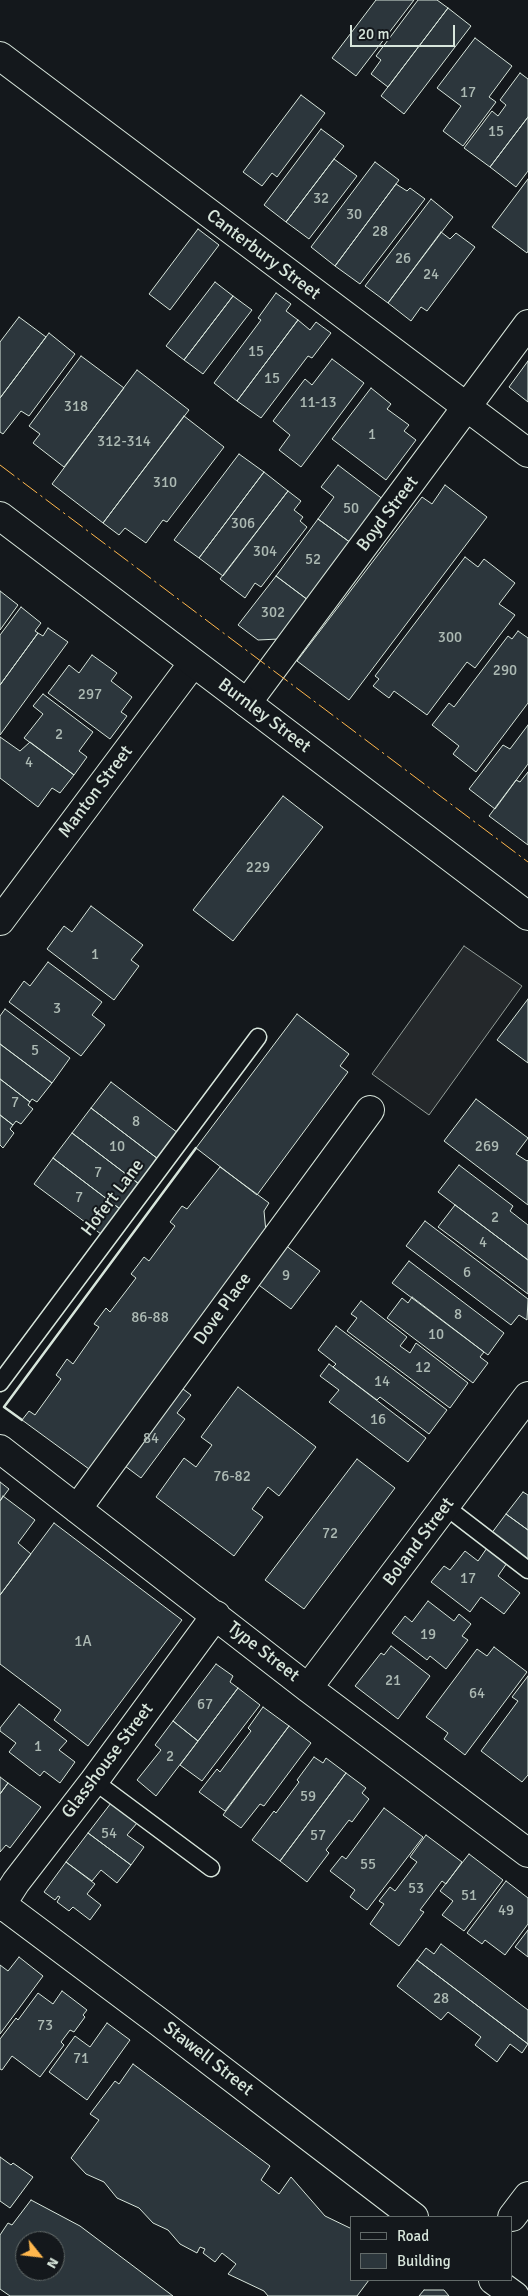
<!DOCTYPE html>
<style>
body{margin:0}
#map{position:relative;width:528px;height:2296px;overflow:hidden;background:#14181c;font-family:Signika,sans-serif}
canvas{display:block}
.legend{position:absolute;left:350px;top:2216px;width:162px;height:65px;box-sizing:border-box;background:#14181c;border:1px solid #626a69;margin:0;padding:6px 9px;list-style:none;font-size:15px;color:#d8e6dc}
.legend li{display:flex;align-items:center;gap:10px;height:25px}
.legend b{width:25px;border:1px solid #626a69}
.north{position:absolute;left:15px;top:2231px;width:50px;height:50px;box-sizing:border-box;background:#14181c;border:1px solid #626a69;border-radius:50%;rotate:119deg;font-size:14px;font-weight:700;line-height:20px;text-align:center;color:#d8e6dc}
.north::after{content:'';display:block;margin:auto;width:18px;height:22px;background:#ffb74d;clip-path:polygon(50% 0,100% 100%,50% 72%,0 100%)}
.scale{position:absolute;left:350px;top:25px;width:105px;height:22px;box-sizing:border-box;border:2px solid #d8e6dc;border-top:0;padding-left:6px;font-size:15px;line-height:18px;white-space:nowrap;color:#d8e6dc;-webkit-text-stroke:4px #14181c;paint-order:stroke}
</style>
<div id="map">
<canvas width="528" height="2296"></canvas>
<ul class="legend">
<li><b style="height:6px;background:#14181c"></b>Road</li>
<li><b style="height:14px;background:#2c363c"></b>Building</li>
</ul>
<div class="north">N</div>
<div class="scale">20 m</div>
</div>
<script>
const ctx = document.querySelector('canvas').getContext('2d');
ctx.lineJoin = 'round';
function paint(path, color) { ctx.fillStyle = color; ctx.fill(path, 'evenodd'); }
const toPath = rows => new Path2D(rows.map(r => 'M' + r).join(''));
function trace(path, color, width, dash) { ctx.strokeStyle = color; ctx.lineWidth = width; ctx.lineCap = dash ? 'butt' : 'round'; ctx.setLineDash(dash || []); ctx.stroke(path); }
function label(font, color, halo, rows, align = 'center') {
  ctx.font = font + ' Signika,sans-serif'; ctx.lineWidth = 4; ctx.setLineDash([]); ctx.textBaseline = 'middle'; ctx.strokeStyle = halo; ctx.fillStyle = color; for (const [text, x, y, turn = 0] of rows) {
    ctx.save(); ctx.translate(x, y); ctx.rotate((+turn || 0) * Math.PI / 180); ctx.textAlign = isNaN(turn) ? turn : align; if (halo) ctx.strokeText(text, 0, 0); ctx.fillText(text, 0, 0); ctx.restore();
  }
}
const parking = toPath([
 [464,946,522,986,429,1115,372,1074,464,946]
]);
paint(parking, '#24282b');
trace(parking, '#939e99', 1);
const building = toPath([
 [376,0,414,0,356,76,332,58,376,0],
 [418,0,437,0,448,8,388,87,371,74,381,60,376,56,418,0],
 [448,8,471,26,404,114,381,96,448,8],
 [475,38,512,66,489,97,496,102,463,146,443,131,461,106,437,88,475,38],
 [520,73,528,79,528,117,490,167,464,148,492,111,498,116,506,105,500,100,520,73],
 [301,95,325,113,277,177,272,173,262,186,243,172,301,95],
 [528,117,528,171,516,187,490,167,528,117],
 [321,129,344,146,286,222,264,205,321,129],
 [334,159,357,176,309,239,286,222,334,159],
 [375,162,399,180,335,266,311,247,375,162],
 [528,179,528,251,527,253,492,227,528,179],
 [396,184,407,191,410,188,425,199,360,284,335,266,396,184],
 [431,199,453,217,388,303,365,286,431,199],
 [198,229,219,245,170,310,149,294,198,229],
 [441,232,450,239,456,233,475,247,427,311,421,307,411,321,388,303,441,232],
 [215,282,233,296,184,360,166,346,215,282],
 [276,293,291,304,286,311,298,320,237,401,214,383,261,320,258,318,276,293],
 [233,296,252,310,203,374,184,360,233,296],
 [19,317,46,337,0,398,0,342,19,317],
 [298,320,310,330,316,322,331,333,312,358,308,356,261,418,237,401,298,320],
 [49,333,75,354,29,416,21,411,3,434,0,432,0,398,49,333],
 [81,356,124,388,64,467,33,443,40,434,29,426,81,356],
 [332,359,364,383,301,467,279,450,290,435,273,421,305,379,312,385,332,359],
 [528,361,528,402,509,387,528,361],
 [137,370,189,410,103,523,52,484,137,370],
 [371,388,391,404,387,409,409,425,404,431,416,440,386,480,332,439,371,388],
 [184,416,224,447,167,522,163,520,146,543,125,528,119,535,103,523,184,416],
 [239,454,264,472,199,558,174,540,239,454],
 [338,465,384,500,351,543,318,519,334,497,321,487,338,465],
 [264,472,288,491,223,576,199,558,264,472],
 [445,485,487,517,349,700,297,661,422,497,432,504,445,485],
 [288,491,301,501,294,510,303,517,300,521,307,527,261,587,255,583,245,598,220,579,288,491],
 [318,519,351,543,308,600,276,576,318,519],
 [465,557,478,567,484,559,515,583,499,604,515,615,475,668,467,662,427,715,394,691,389,698,373,686,379,679,375,676,465,557],
 [276,576,308,600,279,639,258,640,238,625,276,576],
 [0,591,18,605,0,630,0,591],
 [21,607,41,623,35,631,38,633,0,685,0,635,21,607],
 [48,628,68,642,0,735,0,685,38,633,43,636,48,628],
 [518,631,528,638,528,703,476,772,453,754,459,746,432,725,449,703,454,707,508,636,512,639,518,631],
 [92,655,117,673,111,681,132,697,121,712,127,716,110,739,48,693,69,665,79,673,92,655],
 [43,694,93,732,79,751,87,757,74,775,24,738,43,714,33,706,43,694],
 [528,725,528,764,495,809,469,789,503,745,510,749,528,725],
 [0,737,20,751,30,742,74,775,60,793,52,788,38,807,0,778,0,737],
 [528,772,528,845,489,816,516,780,520,782,528,772],
 [283,796,323,827,233,941,193,910,283,796],
 [91,906,143,945,131,960,139,966,114,1000,47,949,64,926,72,932,91,906],
 [48,962,102,1002,92,1015,105,1025,81,1056,9,1002,24,981,30,986,48,962],
 [528,999,528,1063,497,1040,528,999],
 [5,1009,70,1058,52,1083,0,1044,0,1016,5,1009],
 [297,1014,349,1054,340,1066,348,1072,257,1195,196,1148,297,1014],
 [0,1044,52,1083,37,1102,32,1099,30,1102,0,1079,0,1044],
 [0,1079,30,1102,28,1105,33,1109,21,1124,16,1121,13,1125,0,1115,0,1079],
 [111,1082,182,1136,162,1162,91,1108,111,1082],
 [476,1099,528,1138,516,1154,527,1161,528,1160,528,1205,444,1141,476,1099],
 [91,1108,162,1162,143,1187,72,1133,91,1108],
 [0,1115,13,1125,10,1129,14,1133,3,1148,0,1145,0,1115],
 [72,1133,143,1187,124,1212,53,1158,72,1133],
 [53,1158,124,1212,105,1237,34,1184,53,1158],
 [459,1165,513,1206,510,1211,528,1225,528,1260,438,1192,459,1165],
 [220,1167,269,1203,264,1211,266,1232,89,1469,22,1420,29,1411,35,1415,61,1379,56,1375,67,1359,73,1364,99,1327,94,1324,106,1308,110,1312,136,1278,131,1274,144,1257,149,1261,175,1226,170,1222,182,1206,187,1209,220,1167],
 [455,1205,528,1260,528,1294,438,1227,455,1205],
 [425,1221,528,1299,527,1320,519,1315,511,1325,406,1246,425,1221],
 [285,1245,320,1271,291,1309,252,1280,285,1245],
 [409,1261,504,1333,488,1355,392,1283,409,1261],
 [412,1297,484,1352,480,1357,488,1363,473,1383,387,1318,402,1298,408,1303,412,1297],
 [361,1301,407,1337,400,1346,410,1353,416,1343,468,1383,450,1408,347,1331,357,1318,351,1314,361,1301],
 [336,1326,447,1410,429,1434,380,1397,377,1400,333,1367,336,1364,318,1350,336,1326],
 [329,1364,426,1438,408,1462,329,1402,339,1390,320,1376,329,1364],
 [175,1383,191,1395,177,1413,185,1419,141,1478,117,1460,175,1383],
 [238,1387,316,1447,279,1496,268,1487,252,1509,263,1517,234,1556,156,1497,184,1458,196,1467,212,1445,201,1437,238,1387],
 [357,1459,395,1488,304,1609,265,1580,357,1459],
 [0,1482,9,1489,0,1501,0,1482],
 [523,1492,528,1495,528,1530,506,1514,523,1492],
 [3,1496,35,1520,18,1543,31,1554,0,1595,0,1501,3,1496],
 [506,1514,528,1530,528,1562,491,1534,506,1514],
 [54,1523,182,1620,88,1746,54,1720,61,1710,0,1664,0,1595,54,1523],
 [487,1548,507,1563,498,1576,520,1593,504,1614,481,1597,470,1612,431,1582,444,1566,450,1570,465,1551,478,1561,487,1548],
 [428,1601,454,1621,459,1614,471,1624,462,1636,468,1640,446,1669,430,1656,427,1660,392,1633,405,1616,412,1622,428,1601],
 [391,1646,430,1676,398,1719,355,1686,381,1653,384,1655,391,1646],
 [494,1647,527,1672,465,1755,444,1739,448,1733,426,1717,477,1649,487,1656,494,1647],
 [216,1664,233,1676,230,1682,238,1688,198,1741,173,1721,216,1664],
 [528,1676,528,1775,522,1782,481,1751,518,1701,512,1697,528,1676],
 [238,1688,260,1705,202,1781,180,1765,238,1688],
 [19,1704,67,1741,59,1750,75,1762,60,1783,44,1771,40,1776,9,1752,16,1743,0,1731,0,1728,19,1704],
 [263,1707,289,1726,225,1811,199,1792,217,1769,220,1772,251,1731,248,1728,263,1707],
 [173,1721,198,1741,156,1796,137,1780,161,1750,155,1745,173,1721],
 [289,1726,311,1743,264,1806,260,1804,241,1828,223,1815,289,1726],
 [314,1757,323,1763,326,1758,346,1773,280,1861,252,1840,274,1811,276,1813,299,1782,297,1780,314,1757],
 [346,1773,366,1788,362,1793,369,1799,352,1822,349,1820,326,1850,329,1853,307,1882,280,1861,346,1773],
 [0,1777,8,1783,0,1794,0,1777],
 [8,1783,41,1807,10,1848,6,1845,0,1852,0,1794,8,1783],
 [111,1803,137,1823,127,1835,144,1847,131,1865,88,1833,111,1803],
 [384,1808,423,1837,367,1910,350,1897,355,1890,330,1871,342,1856,346,1859,384,1808],
 [88,1833,131,1865,117,1883,101,1870,92,1881,66,1862,88,1833],
 [426,1835,462,1862,446,1884,442,1881,420,1910,424,1912,399,1946,370,1924,384,1904,379,1901,390,1887,395,1891,417,1862,410,1857,426,1835],
 [469,1854,503,1880,464,1931,442,1915,453,1901,440,1891,469,1854],
 [66,1862,95,1884,87,1894,101,1905,90,1920,73,1907,69,1911,57,1902,60,1897,58,1896,55,1900,44,1892,66,1862],
 [506,1881,528,1898,528,1924,505,1955,485,1940,482,1944,467,1933,506,1881],
 [528,1930,528,1957,515,1947,528,1930],
 [441,1944,528,2010,528,2044,417,1960,426,1948,434,1954,441,1944],
 [19,1957,43,1976,0,2034,0,1965,8,1971,19,1957],
 [417,1960,528,2044,522,2053,510,2044,497,2062,475,2045,481,2037,448,2012,441,2020,397,1986,417,1960],
 [62,1991,87,2010,83,2015,85,2017,74,2032,70,2030,61,2042,64,2045,40,2077,12,2056,2,2070,0,2069,0,2039,16,2018,18,2020,38,1993,53,2004,62,1991],
 [107,2023,130,2040,87,2100,49,2072,75,2036,90,2047,107,2023],
 [133,2064,270,2166,261,2180,279,2194,291,2177,325,2216,352,2229,352,2280,369,2280,357,2296,268,2296,264,2291,228,2274,236,2264,222,2253,215,2262,203,2253,205,2249,200,2247,197,2253,180,2244,168,2230,153,2223,139,2208,117,2198,104,2182,86,2174,71,2158,99,2120,90,2114,115,2081,119,2084,133,2064],
 [0,2157,11,2165,13,2163,33,2177,10,2208,0,2201,0,2157],
 [31,2200,80,2226,173,2296,10,2296,0,2289,0,2235,8,2223,12,2225,31,2200],
 [25,2241,55,2241,55,2271,25,2271,25,2241],
 [424,2290,444,2290,449,2296,419,2296,424,2290]
]);
paint(building, '#2c363c');
trace(building, '#d8e6dc', 1);
const lane = toPath([
 [0,1383,258,1037],
 [446,1507,528,1570],
 [94,1781,211,1868]
]);
const street = toPath([
 [0,56,528,453],
 [247,703,528,324],
 [0,921,193,663],
 [0,1449,308,1688,528,1853],
 [77,1509,370,1110],
 [308,1688,528,1396],
 [0,1903,159,2022,414,2217],
 [0,1907,16,1882,94,1781,216,1615],
 [512,2217,528,2196],
 [493,2280,515,2296]
]);
const secondary = toPath([
 [0,516,528,916]
]);
trace(lane, '#d8e6dc', 19);
trace(street, '#d8e6dc', 30);
trace(secondary, '#d8e6dc', 30);
trace(lane, '#14181c', 16);
trace(street, '#14181c', 28);
trace(secondary, '#14181c', 28);
trace(toPath([
 [22,1420,4,1407,196,1148]
]), '#d8e6dc', 2.5);
trace(toPath([
 [0,465,528,862]
]), '#ffb74d', 1, [18, 4, 2.5, 4]);
label('15px', '#adbab4', null, [
 ["17",468,93],
 ["15",496,132],
 ["32",321,199],
 ["30",354,215],
 ["28",380,232],
 ["26",403,259],
 ["24",431,275],
 ["15",256,352],
 ["15",272,379],
 ["11-13",318,403],
 ["318",76,407],
 ["1",372,435],
 ["312-314",124,442],
 ["310",165,483],
 ["50",351,509],
 ["306",243,524],
 ["304",265,552],
 ["52",313,560],
 ["302",273,613],
 ["300",450,638],
 ["290",505,671],
 ["297",90,695],
 ["2",59,735],
 ["4",29,763],
 ["229",258,868],
 ["1",95,955],
 ["3",57,1009],
 ["5",35,1051],
 ["7",15,1103],
 ["8",136,1122],
 ["10",117,1147],
 ["269",487,1147],
 ["7",98,1173],
 ["7",79,1198],
 ["2",495,1218],
 ["4",483,1243],
 ["6",467,1273],
 ["9",286,1276],
 ["8",458,1315],
 ["86-88",150,1318],
 ["10",436,1335],
 ["12",423,1368],
 ["14",382,1382],
 ["16",378,1420],
 ["84",151,1439],
 ["76-82",232,1477],
 ["72",330,1534],
 ["17",468,1579],
 ["19",428,1635],
 ["1A",83,1642],
 ["21",393,1681],
 ["64",477,1694],
 ["67",205,1705],
 ["1",38,1747],
 ["2",170,1757],
 ["59",308,1797],
 ["54",109,1834],
 ["57",318,1836],
 ["55",368,1865],
 ["53",416,1889],
 ["51",469,1896],
 ["49",506,1911],
 ["28",441,1999],
 ["73",45,2026],
 ["71",81,2059]
]);
label('18px', '#d8e6dc', '#14181c', [
 ["Canterbury Street",263,255,37],
 ["Boyd Street",388,514,-53],
 ["Burnley Street",264,716,37],
 ["Manton Street",96,792,-53],
 ["Hofert Lane",113,1198,-53],
 ["Dove Place",223,1309,-54],
 ["Boland Street",419,1542,-53],
 ["Type Street",263,1652,38],
 ["Glasshouse Street",108,1761,-53],
 ["Stawell Street",208,2059,38]
]);
</script>
